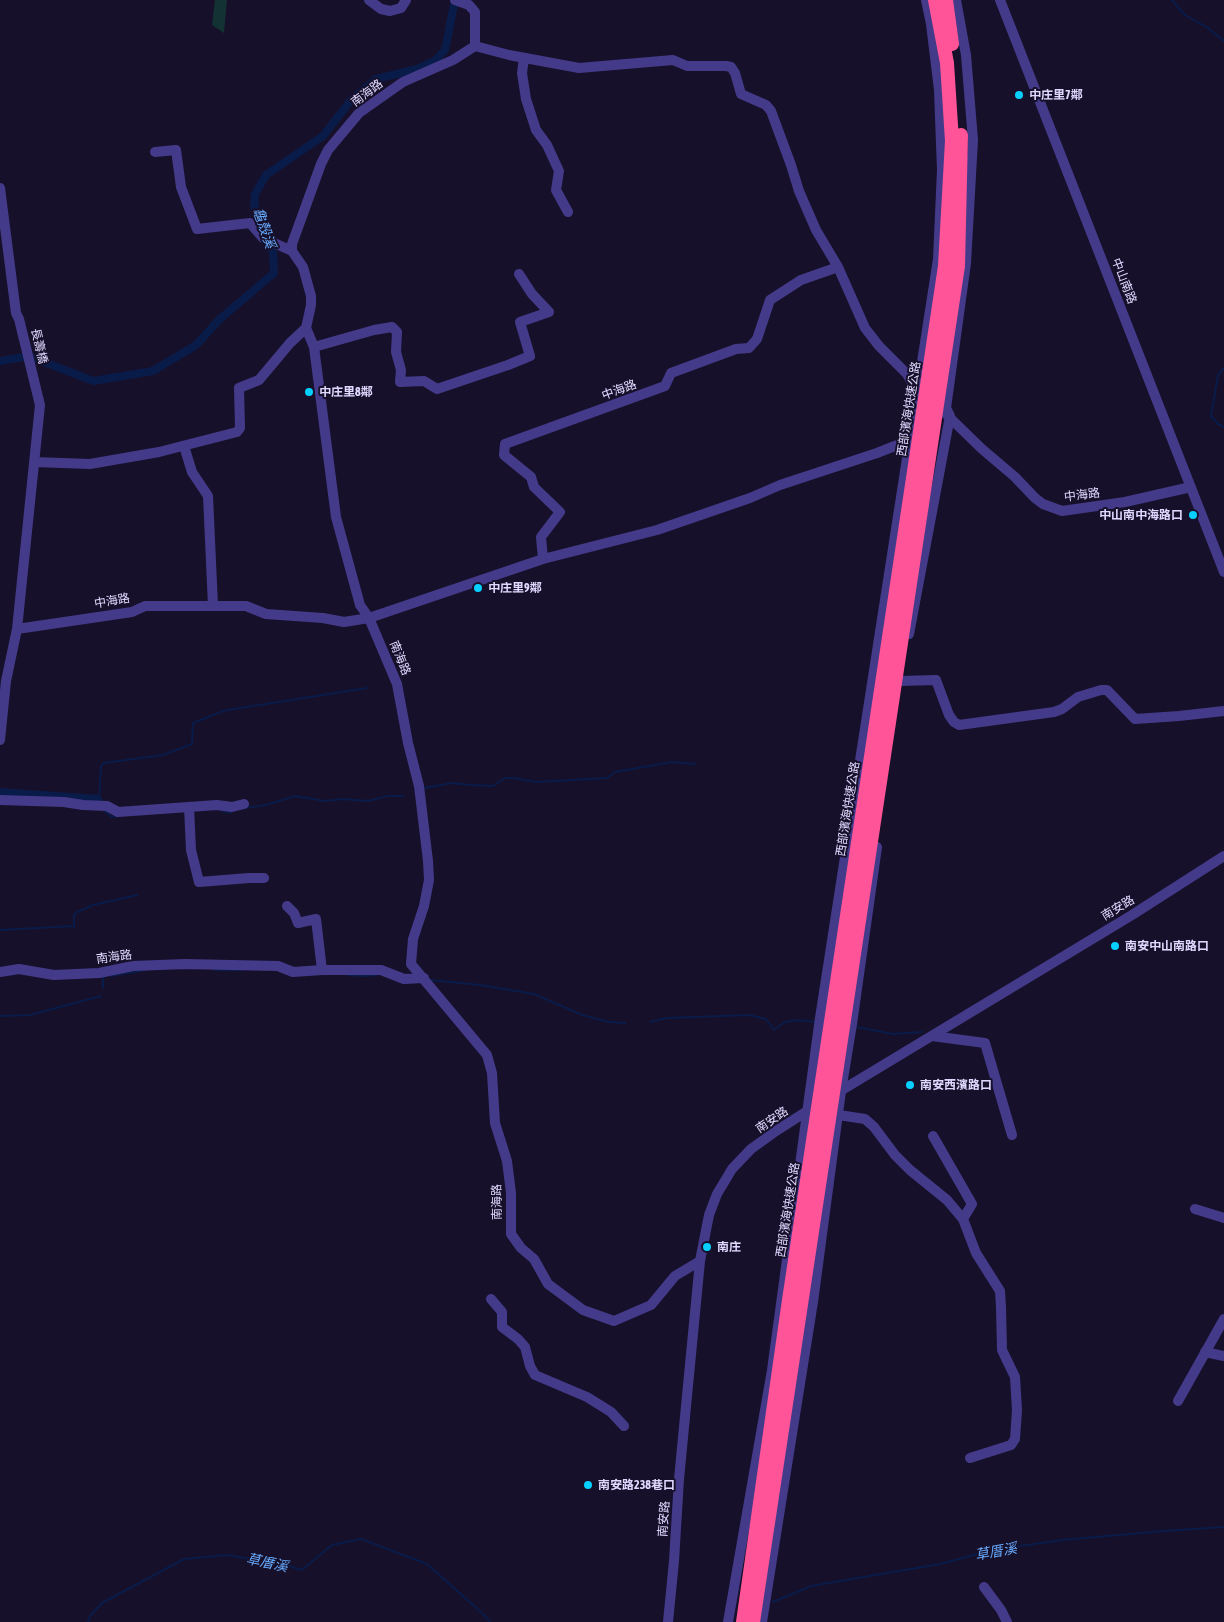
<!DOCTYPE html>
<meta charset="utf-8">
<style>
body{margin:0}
canvas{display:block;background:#17102a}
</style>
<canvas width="1224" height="1622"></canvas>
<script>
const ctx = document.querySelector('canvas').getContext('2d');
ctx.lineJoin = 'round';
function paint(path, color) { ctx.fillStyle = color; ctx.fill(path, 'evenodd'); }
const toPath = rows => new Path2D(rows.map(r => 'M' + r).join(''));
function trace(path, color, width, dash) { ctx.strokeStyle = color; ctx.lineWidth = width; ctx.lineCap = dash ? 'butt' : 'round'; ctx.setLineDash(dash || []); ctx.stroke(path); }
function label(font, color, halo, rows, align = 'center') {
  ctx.font = font + ' "Asap Condensed","Noto Sans TC",sans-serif'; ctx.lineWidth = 4; ctx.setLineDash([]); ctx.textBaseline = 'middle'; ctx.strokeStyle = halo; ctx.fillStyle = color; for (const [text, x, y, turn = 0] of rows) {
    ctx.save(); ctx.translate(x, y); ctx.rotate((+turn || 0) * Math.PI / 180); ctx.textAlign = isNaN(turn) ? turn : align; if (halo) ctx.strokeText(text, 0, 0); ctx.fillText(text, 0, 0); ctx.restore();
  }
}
paint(toPath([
 [215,0,227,0,224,33,212,25]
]), '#133234');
trace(toPath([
 [1172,0,1185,15,1208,28,1224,41],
 [1224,368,1218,375,1211,416,1218,424,1224,427],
 [424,788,452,783,470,785,493,786,505,778,514,778,536,782,607,778,615,772,672,762,695,764],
 [99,801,101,766,104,763,163,755,192,744,193,723,223,711,234,709,367,688],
 [245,808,266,805,295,796,325,801,343,799,368,801,388,796,403,796],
 [103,810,112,817,118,816],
 [221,810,229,813,233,811],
 [0,930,74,926,74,915,77,912,93,905,137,895],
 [215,970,243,970],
 [347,975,365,976,377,975],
 [111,976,146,970],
 [431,980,480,985,534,994,582,1015,609,1022,625,1023],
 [103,988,103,977,104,977],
 [0,1016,30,1015,101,996],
 [650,1022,667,1018,749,1015,766,1019,774,1030,785,1022,798,1020,815,1022],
 [857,1027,893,1034,922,1032],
 [773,1602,811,1586,940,1564,993,1550,1062,1540,1164,1531,1224,1527],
 [88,1622,90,1616,102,1603,184,1559,227,1555,286,1565,302,1570,332,1545,361,1539,427,1564,483,1614,490,1622]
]), '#091b49', 2);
trace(toPath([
 [0,361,29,356,93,381,153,371,196,345,220,319,274,273,273,252,254,205,255,194,266,175,323,136,351,100,376,79,417,69,436,60,445,50,455,0],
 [0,792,98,799]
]), '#091b49', 8);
trace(toPath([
 [369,0,381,9,390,11,401,8,406,0],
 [455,0,469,5,475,12,475,46,453,60,403,82,359,113,328,150,321,164,292,244,292,251,303,267,311,296,311,305,306,328,314,347,336,517,360,605,369,618,397,684,408,743,419,786,428,861,429,880,424,906,413,939,411,964,487,1055,492,1073,495,1123,507,1161,511,1193,511,1234,521,1248,534,1259,548,1284,583,1310,614,1321,651,1305,675,1276,700,1261],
 [1000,0,1224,572],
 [475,46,509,55,579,68,673,60,687,66,726,66,731,67,735,73,741,94,766,105,771,111,791,165,799,191,816,230,838,267,865,328,879,346,907,374,919,395],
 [524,58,522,73,526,99,536,130,547,145,559,171,556,190,568,212],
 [155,152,176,150,181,187,197,229,250,223,263,238,292,251],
 [0,188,16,313,19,319,40,405,17,629,6,681,0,740],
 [314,347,374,330,392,327,397,332,396,352,401,370,400,382,424,381,437,389,508,365,530,356,520,322,549,312,532,294,519,274],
 [946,414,982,449,1015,477,1035,498,1043,504,1062,511,1125,502,1191,487],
 [184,446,192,472,208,496,213,606],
 [34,462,90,464,159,452,237,432,240,428,239,388,259,380,290,343,306,328],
 [543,559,541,537,560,512,534,487,531,477,504,455,505,444,665,386,671,373,736,349,749,348,757,339,770,300,801,280,838,267],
 [17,629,132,612,145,606,246,606,266,614,323,618,344,622,369,618,543,559,657,530,750,498,780,485,877,453,915,438],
 [909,634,950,416,946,408,966,263,973,140,966,55,956,0],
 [900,681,936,680,949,715,954,722,959,725,1054,712,1062,709,1078,697,1101,690,1107,690,1135,719,1179,716,1224,711],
 [0,800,64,802,83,805,107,806,118,812,217,805,232,807,244,804],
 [189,807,191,850,199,882,249,878,264,878],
 [287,906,294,913,298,923,316,919,322,970],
 [0,972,19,969,54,975,99,973,133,966,185,964,278,966,293,972,322,970,381,970,404,979,424,978],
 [932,1036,985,1043,1012,1135],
 [837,1093,1132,915,1224,856],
 [832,1114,865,1119,874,1127,895,1155,910,1170,947,1200,963,1219,976,1253,1000,1291,1001,1307,1002,1350,1015,1377,1017,1410,1015,1439,1011,1445,970,1458],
 [933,1136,972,1204,963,1219],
 [1195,1209,1224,1218],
 [491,1299,502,1312,502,1327,518,1339,525,1347,530,1366,535,1375,587,1397,611,1412,624,1426],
 [1205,1352,1224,1356],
 [1178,1401,1224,1319],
 [984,1587,1001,1610,1007,1622],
 [668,1622,674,1561,679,1479,700,1261,709,1215,717,1194,732,1169,751,1149,776,1131,812,1108],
 [728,1622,772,1370,820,1018,938,259,942,170,939,90,931,24,926,0],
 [762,1622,813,1302,841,1091,852,1024,877,847]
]), '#443a8a', 10);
trace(toPath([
 [946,0,952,44],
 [743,1622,789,1300,945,266,952,141,947,63,935,0],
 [753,1622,958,266,961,135]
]), '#ff5497', 14);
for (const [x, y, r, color] of [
 [1019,95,5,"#05d0ff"],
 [309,392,5,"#05d0ff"],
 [1193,515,5,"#05d0ff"],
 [478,588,5,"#05d0ff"],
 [1115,946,5,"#05d0ff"],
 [910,1085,5,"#05d0ff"],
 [707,1247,5,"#05d0ff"],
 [588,1485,5,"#05d0ff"]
]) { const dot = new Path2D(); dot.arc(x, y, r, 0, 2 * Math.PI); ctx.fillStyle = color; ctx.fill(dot); trace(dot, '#17102a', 2); }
label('12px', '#e0d9ff', '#17102a', [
 ["南海路",367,93,-37],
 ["中山南路",1124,281,69],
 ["長壽橋",39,346,77],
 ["中海路",619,390,-20],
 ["西部濱海快速公路",909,409,-81],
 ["中海路",1082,495,-7],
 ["中海路",112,601,-10],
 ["南海路",400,658,68],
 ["西部濱海快速公路",848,809,-81],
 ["南安路",1118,908,-31],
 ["南海路",114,957,-8],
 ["南安路",772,1120,-34],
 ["南海路",497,1202,-91],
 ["西部濱海快速公路",788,1210,-81],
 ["南安路",664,1519,-86]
]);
label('bold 12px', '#e0d9ff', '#17102a', [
 ["中庄里7鄰",1029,95],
 ["中庄里8鄰",319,392],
 ["中山南中海路口",1183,515,"right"],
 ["中庄里9鄰",488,588],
 ["南安中山南路口",1125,946],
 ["南安西濱路口",920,1085],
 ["南庄",717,1247],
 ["南安路238巷口",598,1485]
], 'left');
label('italic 14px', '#67abff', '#17102a', [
 ["龜殼溪",264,228,71],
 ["草厝溪",996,1552,-10],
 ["草厝溪",267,1563,12]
]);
</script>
